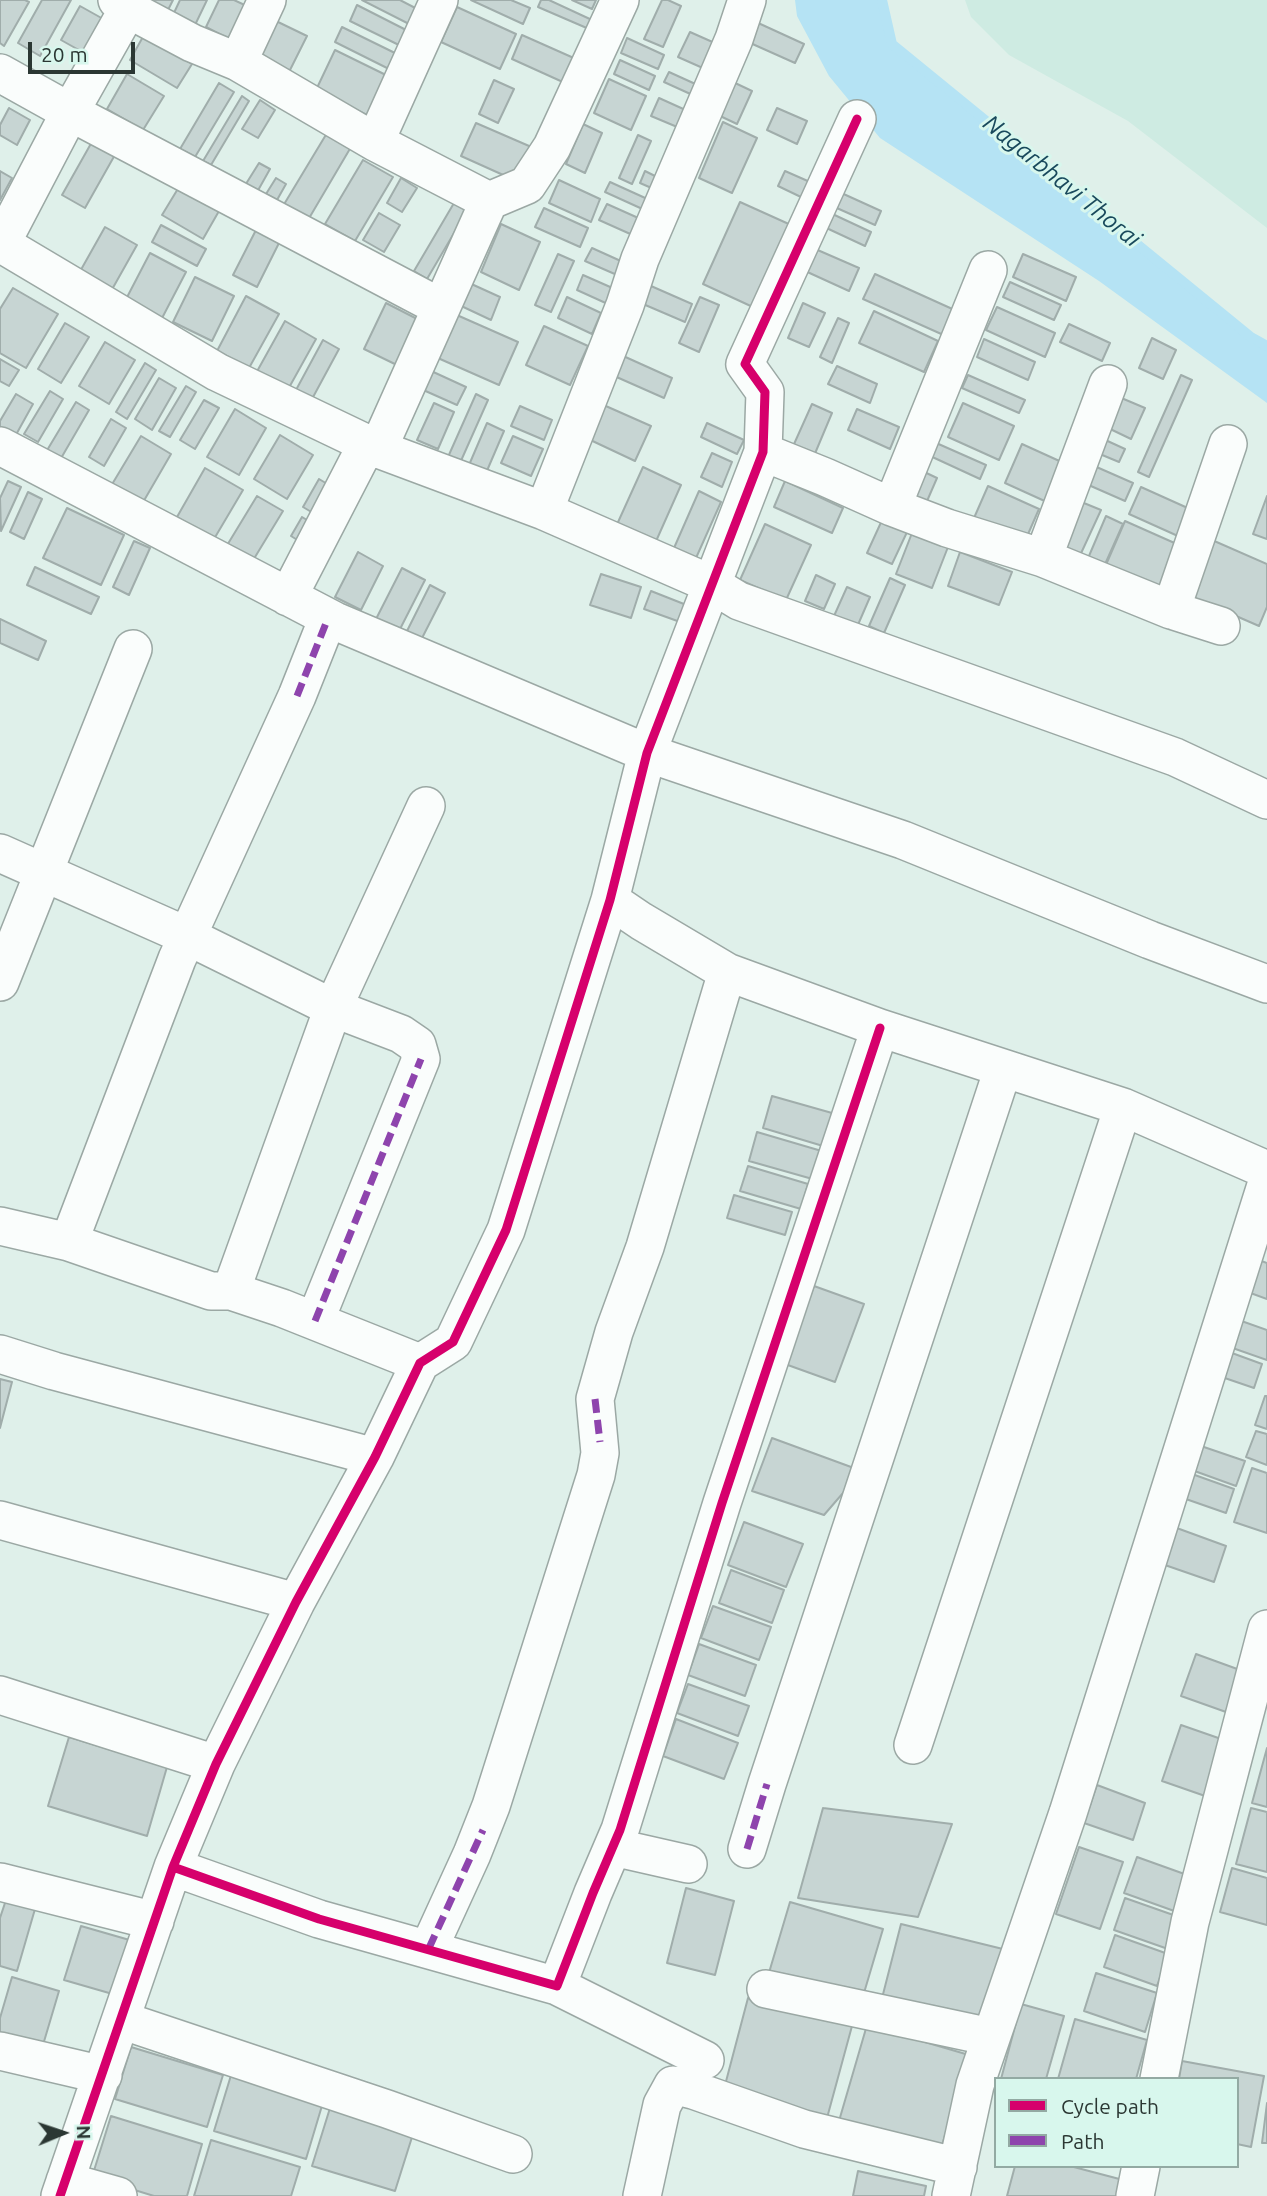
<!DOCTYPE html>
<style>
body{margin:0}
#map{position:relative;width:1267px;height:2196px;overflow:hidden;background:#dff0ea;font-family:Ubuntu,sans-serif}
canvas{display:block}
.legend{position:absolute;left:994px;top:2077px;width:245px;height:91px;box-sizing:border-box;background:#d8f7ed;border:2px solid #93aaa3;margin:0;padding:9px 12px;list-style:none;font-size:21px;color:#2b3733}
.legend li{display:flex;align-items:center;gap:14px;height:35px}
.legend b{width:35px;border:2px solid #93aaa3}
.north{position:absolute;left:28px;top:2098px;width:70px;height:70px;-webkit-text-stroke:5px #d8f7ed;paint-order:stroke;rotate:88deg;font-size:19px;font-weight:700;line-height:28px;text-align:center;color:#2b3733}
.north::after{content:'';display:block;margin:auto;width:24px;height:32px;background:#2b3733;clip-path:polygon(50% 0,100% 100%,50% 72%,0 100%)}
.scale{position:absolute;left:28px;top:42px;width:107px;height:32px;box-sizing:border-box;border:4px solid #2b3733;border-top:0;padding-left:9px;font-size:21px;line-height:24px;white-space:nowrap;color:#2b3733;-webkit-text-stroke:5px #d8f7ed;paint-order:stroke}
</style>
<div id="map">
<canvas width="1267" height="2196"></canvas>
<ul class="legend">
<li><b style="height:9px;background:#d6006c"></b>Cycle path</li>
<li><b style="height:9px;background:#8e44ad"></b>Path</li>
</ul>
<div class="north">N</div>
<div class="scale">20 m</div>
</div>
<script>
const ctx = document.querySelector('canvas').getContext('2d');
ctx.lineJoin = 'round';
function paint(path, color) { ctx.fillStyle = color; ctx.fill(path, 'evenodd'); }
const toPath = rows => new Path2D(rows.map(r => 'M' + r).join(''));
function trace(path, color, width, dash) { ctx.strokeStyle = color; ctx.lineWidth = width; ctx.lineCap = dash ? 'butt' : 'round'; ctx.setLineDash(dash || []); ctx.stroke(path); }
function label(font, color, halo, rows, align = 'center') {
  ctx.font = font + ' Ubuntu,sans-serif'; ctx.lineWidth = 6; ctx.setLineDash([]); ctx.textBaseline = 'middle'; ctx.strokeStyle = halo; ctx.fillStyle = color; for (const [text, x, y, turn = 0] of rows) {
    ctx.save(); ctx.translate(x, y); ctx.rotate((+turn || 0) * Math.PI / 180); ctx.textAlign = isNaN(turn) ? turn : align; if (halo) ctx.strokeText(text, 0, 0); ctx.fillText(text, 0, 0); ctx.restore();
  }
}
paint(toPath([
 [965,0,1267,0,1267,228,1128,121,1009,55,971,17]
]), '#ceebe2');
paint(toPath([
 [795,0,882,0,893,44,1251,337,1267,344,1267,403,1099,281,880,138,829,76,797,16]
]), '#b5e3f4');
trace(toPath([
 [882,0,892,44,1251,337,1267,346]
]), '#b5e3f4', 10);
const building = toPath([
 [0,0,25,0,29,2,4,46,0,43,0,0],
 [42,0,71,0,40,56,18,43,42,0],
 [149,0,173,0,168,10,149,0],
 [180,0,207,0,195,25,173,15,180,0],
 [219,0,234,0,249,7,233,41,206,27,219,0],
 [362,0,400,0,423,12,415,27,362,0],
 [471,0,511,0,530,8,523,24,471,0],
 [541,0,549,0,592,20,589,29,538,7,541,0],
 [572,0,596,0,592,9,572,0],
 [662,0,668,0,681,6,663,47,644,39,662,0],
 [357,5,412,33,405,48,350,21,357,5],
 [80,6,105,20,86,54,61,40,80,6],
 [457,7,516,34,500,69,441,42,457,7],
 [276,21,307,36,287,76,256,61,276,21],
 [756,22,804,44,795,63,748,42,756,22],
 [342,27,399,55,391,70,335,42,342,27],
 [690,32,717,44,705,69,678,57,690,32],
 [144,35,192,64,177,88,130,60,144,35],
 [522,35,576,59,565,83,512,59,522,35],
 [627,38,664,55,658,69,621,53,627,38],
 [335,50,390,77,371,117,316,90,335,50],
 [620,60,655,76,649,90,614,74,620,60],
 [669,72,702,87,697,97,664,82,669,72],
 [127,74,164,96,143,130,107,109,127,74],
 [609,79,646,96,631,130,594,113,609,79],
 [494,80,514,89,498,123,479,114,494,80],
 [733,82,752,91,737,124,718,115,733,82],
 [219,83,234,92,195,157,180,149,219,83],
 [242,96,249,101,211,165,203,161,242,96],
 [659,98,690,112,682,129,651,116,659,98],
 [260,100,275,110,258,138,242,129,260,100],
 [9,108,30,120,17,145,0,135,0,125,9,108],
 [777,108,807,121,797,144,767,130,777,108],
 [723,122,757,138,732,193,699,178,723,122],
 [476,123,536,149,521,183,461,156,476,123],
 [583,124,602,133,585,173,566,164,583,124],
 [327,133,351,147,308,220,283,206,327,133],
 [638,135,651,141,632,184,619,178,638,135],
 [93,140,116,153,85,208,62,195,93,140],
 [363,160,393,177,355,241,325,224,363,160],
 [259,163,270,169,256,194,244,187,259,163],
 [0,171,12,178,0,200,0,171],
 [645,171,661,179,656,190,640,183,645,171],
 [785,171,810,182,803,198,778,186,785,171],
 [276,178,286,184,277,200,266,194,276,178],
 [401,178,417,188,402,212,387,203,401,178],
 [559,180,600,199,591,222,549,203,559,180],
 [610,182,654,202,649,212,605,192,610,182],
 [179,187,219,211,203,239,162,215,179,187],
 [837,191,881,211,875,225,830,205,837,191],
 [740,202,791,225,755,308,703,284,740,202],
 [454,203,467,211,427,279,414,271,454,203],
 [607,204,645,221,637,237,599,220,607,204],
 [544,208,588,228,580,247,535,227,544,208],
 [826,211,871,232,865,246,820,225,826,211],
 [379,213,400,225,384,252,363,240,379,213],
 [501,224,540,242,519,290,481,272,501,224],
 [161,225,206,249,197,266,152,242,161,225],
 [105,227,137,245,110,293,78,275,105,227],
 [256,230,280,241,257,287,233,275,256,230],
 [592,248,623,262,617,275,585,261,592,248],
 [813,248,859,268,849,291,803,270,813,248],
 [150,253,186,272,160,322,124,303,150,253],
 [558,254,574,261,551,312,535,305,558,254],
 [1023,254,1076,277,1066,301,1013,277,1023,254],
 [875,274,959,312,948,337,863,299,875,274],
 [583,275,617,290,610,305,577,290,583,275],
 [195,277,234,296,212,341,173,322,195,277],
 [467,282,500,297,491,320,457,304,467,282],
 [1010,282,1061,305,1054,320,1003,297,1010,282],
 [651,286,692,304,685,322,643,304,651,286],
 [13,288,58,314,26,368,0,353,0,309,13,288],
 [246,296,279,314,249,368,217,351,246,296],
 [567,297,601,313,592,334,558,318,567,297],
 [700,297,719,305,699,352,679,343,700,297],
 [386,303,425,323,403,368,364,349,386,303],
 [803,303,825,313,809,347,788,338,803,303],
 [997,307,1055,333,1045,357,986,330,997,307],
 [874,311,938,341,924,372,859,343,874,311],
 [450,312,518,342,499,385,431,355,450,312],
 [838,318,849,323,832,363,820,357,838,318],
 [285,321,316,339,286,393,255,375,285,321],
 [65,323,89,337,61,383,38,369,65,323],
 [1069,324,1110,343,1102,361,1060,342,1069,324],
 [544,326,588,346,570,385,526,365,544,326],
 [1152,338,1176,350,1163,379,1139,368,1152,338],
 [984,339,1035,362,1028,380,977,357,984,339],
 [323,340,339,349,312,399,296,390,323,340],
 [105,342,135,360,109,404,79,386,105,342],
 [621,355,672,378,664,398,612,375,621,355],
 [0,359,19,370,9,386,0,381,0,359],
 [145,363,156,370,127,419,116,412,145,363],
 [837,366,877,384,870,403,828,384,837,366],
 [429,370,466,387,457,405,421,389,429,370],
 [968,375,1025,400,1019,413,962,388,968,375],
 [1181,375,1192,380,1149,477,1138,472,1181,375],
 [159,378,176,388,152,430,135,419,159,378],
 [186,386,196,392,170,437,159,431,186,386],
 [50,391,63,399,38,442,24,434,50,391],
 [16,394,33,404,12,442,0,435,0,421,16,394],
 [476,394,488,400,460,463,448,457,476,394],
 [1119,397,1145,408,1131,439,1106,427,1119,397],
 [204,400,219,408,195,449,180,440,204,400],
 [76,402,89,410,60,460,46,452,76,402],
 [434,403,454,412,438,449,417,440,434,403],
 [599,403,651,426,635,461,584,437,599,403],
 [963,403,1014,426,999,460,948,437,963,403],
 [812,404,832,413,811,463,790,453,812,404],
 [520,406,552,420,544,440,511,426,520,406],
 [235,409,266,428,239,475,207,457,235,409],
 [857,409,899,427,890,449,848,430,857,409],
 [111,419,126,428,104,466,89,457,111,419],
 [487,423,504,431,486,473,469,465,487,423],
 [707,423,744,440,737,454,701,437,707,423],
 [280,435,313,455,287,499,254,479,280,435],
 [141,436,171,454,142,504,111,486,141,436],
 [513,436,543,449,531,476,501,463,513,436],
 [1101,438,1125,449,1119,462,1095,452,1101,438],
 [934,442,986,465,980,479,928,455,934,442],
 [1022,444,1066,464,1049,503,1005,483,1022,444],
 [712,453,732,462,722,487,701,477,712,453],
 [1092,465,1133,483,1125,501,1084,483,1092,465],
 [643,467,681,485,653,548,614,531,643,467],
 [205,468,243,490,214,539,177,517,205,468],
 [918,469,937,478,924,508,905,499,918,469],
 [319,479,339,491,323,519,303,507,319,479],
 [8,481,21,487,1,531,0,498,8,481],
 [785,481,843,508,832,533,774,507,785,481],
 [988,486,1039,509,1025,541,974,518,988,486],
 [1141,487,1201,514,1189,541,1129,514,1141,487],
 [699,491,721,502,696,558,674,548,699,491],
 [28,492,42,499,24,539,10,532,28,492],
 [257,496,283,511,252,562,226,547,257,496],
 [1267,496,1267,539,1253,534,1267,496],
 [1079,501,1101,510,1077,562,1056,552,1079,501],
 [67,508,124,535,101,585,43,558,67,508],
 [1106,516,1123,524,1102,571,1086,563,1106,516],
 [302,517,322,529,310,548,291,536,302,517],
 [883,518,908,530,892,564,867,553,883,518],
 [1125,521,1188,549,1168,595,1105,567,1125,521],
 [765,524,811,545,786,600,740,580,765,524],
 [912,533,948,547,932,588,896,574,912,533],
 [1212,540,1267,564,1267,607,1259,626,1188,595,1212,540],
 [134,541,150,548,129,595,113,587,134,541],
 [358,552,383,566,361,610,335,597,358,552],
 [960,552,1012,572,999,605,948,586,960,552],
 [35,567,99,597,91,614,27,585,35,567],
 [402,568,425,580,398,633,375,621,402,568],
 [601,574,641,587,631,618,590,605,601,574],
 [816,575,835,584,824,609,805,601,816,575],
 [890,578,905,585,884,633,869,626,890,578],
 [430,585,445,593,420,642,405,635,430,585],
 [847,587,870,597,857,627,834,616,847,587],
 [651,591,689,606,683,623,644,609,651,591],
 [0,619,46,641,38,660,0,643,0,619],
 [772,1096,832,1113,823,1146,763,1128,772,1096],
 [757,1132,825,1152,816,1180,749,1161,757,1132],
 [748,1166,808,1184,801,1209,740,1191,748,1166],
 [734,1195,792,1212,785,1235,727,1218,734,1195],
 [1256,1259,1267,1263,1267,1299,1245,1291,1256,1259],
 [814,1286,864,1304,835,1382,785,1364,814,1286],
 [1233,1318,1267,1330,1267,1360,1224,1345,1233,1318],
 [1221,1349,1262,1364,1254,1388,1213,1374,1221,1349],
 [0,1379,12,1382,0,1428,0,1379],
 [1265,1396,1267,1396,1267,1429,1255,1425,1265,1396],
 [1256,1431,1267,1434,1267,1465,1246,1457,1256,1431],
 [772,1438,862,1471,824,1515,752,1491,772,1438],
 [1198,1445,1245,1461,1236,1486,1189,1469,1198,1445],
 [1252,1468,1267,1473,1267,1533,1234,1522,1252,1468],
 [1192,1474,1234,1489,1226,1513,1183,1498,1192,1474],
 [744,1522,803,1544,786,1587,728,1565,744,1522],
 [1174,1527,1226,1546,1214,1582,1162,1564,1174,1527],
 [731,1570,784,1590,772,1623,719,1603,731,1570],
 [713,1606,771,1627,759,1660,701,1638,713,1606],
 [699,1644,756,1665,745,1696,688,1675,699,1644],
 [1196,1654,1240,1670,1226,1712,1181,1696,1196,1654],
 [688,1684,749,1706,738,1736,677,1713,688,1684],
 [676,1719,738,1743,724,1779,663,1756,676,1719],
 [1181,1725,1227,1741,1208,1797,1162,1781,1181,1725],
 [69,1737,167,1767,147,1836,48,1806,69,1737],
 [1267,1748,1267,1807,1252,1803,1267,1748],
 [1097,1785,1145,1803,1133,1840,1084,1823,1097,1785],
 [823,1808,952,1824,918,1917,798,1898,823,1808],
 [1251,1808,1267,1812,1267,1872,1236,1864,1251,1808],
 [1079,1847,1123,1862,1100,1929,1056,1914,1079,1847],
 [1137,1857,1190,1876,1177,1912,1124,1893,1137,1857],
 [1232,1868,1267,1878,1267,1925,1220,1912,1232,1868],
 [686,1888,734,1901,715,1975,667,1963,686,1888],
 [1125,1898,1179,1917,1168,1949,1114,1930,1125,1898],
 [6,1900,35,1909,17,1971,0,1966,0,1918,6,1900],
 [790,1902,883,1929,861,2003,768,1976,790,1902],
 [901,1924,1007,1950,986,2032,880,2006,901,1924],
 [81,1926,133,1941,116,1995,64,1980,81,1926],
 [1115,1935,1168,1954,1157,1986,1104,1967,1115,1935],
 [1096,1973,1157,1993,1145,2032,1084,2011,1096,1973],
 [12,1977,59,1991,40,2055,0,2042,0,2018,12,1977],
 [748,1998,852,2026,827,2118,724,2089,748,1998],
 [1021,2004,1064,2016,1046,2079,1001,2079,1021,2004],
 [1075,2019,1147,2040,1136,2079,1058,2079,1075,2019],
 [867,2025,969,2055,940,2152,839,2121,867,2025],
 [131,2047,223,2075,207,2127,115,2099,131,2047],
 [1182,2061,1264,2076,1251,2147,1237,2144,1237,2079,1179,2079,1182,2061],
 [232,2072,324,2099,306,2159,214,2131,232,2072],
 [1267,2103,1267,2143,1262,2143,1267,2103],
 [330,2108,413,2134,395,2191,312,2166,330,2108],
 [111,2116,202,2144,187,2196,154,2196,92,2177,111,2116],
 [211,2140,300,2167,291,2196,194,2196,211,2140],
 [1015,2166,1070,2166,1127,2181,1123,2196,1007,2196,1015,2166],
 [858,2171,926,2186,924,2196,853,2196,858,2171]
]);
paint(building, '#c7d5d3');
trace(building, '#a0adab', 2);
const minor = toPath([
 [117,0,128,9,192,43,238,62,375,142,489,201,527,185,552,147,620,0],
 [238,62,267,0],
 [0,73,70,112,440,307],
 [375,142,439,0],
 [0,243,217,372,378,449,544,511,711,584,739,601,1175,757,1267,800],
 [0,246,70,112,128,9],
 [0,446,335,621,647,753,903,840,1150,940,1267,984],
 [378,449,489,201],
 [763,452,825,477,892,507,947,528,1043,558,1108,384],
 [892,507,988,270],
 [544,511,625,305,640,259,734,39,747,0],
 [1043,558,1171,610,1228,444],
 [288,597,367,444],
 [1171,610,1221,626],
 [0,853,187,936,333,1008,401,1034,417,1045,421,1059,315,1321],
 [610,900,641,921,727,972,880,1028,1123,1107,1267,1170],
 [0,982,133,649],
 [0,1226,69,1242,211,1291,231,1291,282,1308,420,1363],
 [69,1242,177,959,297,696,328,618],
 [231,1291,333,1008,426,806],
 [0,1354,54,1371,375,1457],
 [0,1520,296,1602],
 [0,1695,216,1764],
 [913,1745,1123,1107],
 [613,1847,688,1864],
 [747,1849,767,1784,1003,1069],
 [173,1867,319,1919,557,1986,593,1893,620,1830,722,1503,880,1028],
 [0,1882,155,1921],
 [429,1948,472,1854,491,1806,596,1475,600,1453,595,1399,614,1332,645,1247,727,972],
 [557,1986,705,2060],
 [766,1989,991,2037],
 [121,2020,387,2109,513,2154],
 [0,2051,103,2075],
 [1159,2079,1190,1922,1267,1629],
 [65,2181,118,2196],
 [60,2196,173,1867,216,1764,296,1602,375,1457,420,1363,453,1342,506,1230,610,900,647,753,763,452,765,392,745,364,857,119],
 [642,2196,662,2105,673,2085,693,2090,804,2129,958,2167],
 [951,2196,975,2085,1068,1813,1267,1182],
 [1135,2196,1141,2166]
]);
trace(minor, '#9ba8a4', 40);
trace(minor, '#fafdfc', 37);
trace(toPath([
 [297,696,328,618],
 [315,1321,421,1059],
 [595,1399,600,1442],
 [747,1849,767,1784],
 [429,1948,483,1830]
]), '#8e44ad', 7, [14, 7]);
trace(toPath([
 [173,1867,319,1919,557,1986,593,1893,620,1830,722,1503,880,1028],
 [60,2196,173,1867,216,1764,296,1602,375,1457,420,1363,453,1342,506,1230,610,900,647,753,763,452,765,392,745,364,857,119]
]), '#d6006c', 9);
label('italic 24px', '#19495c', '#d8f7ed', [
 ["Nagarbhavi Thorai",1062,181,39]
]);
</script>
